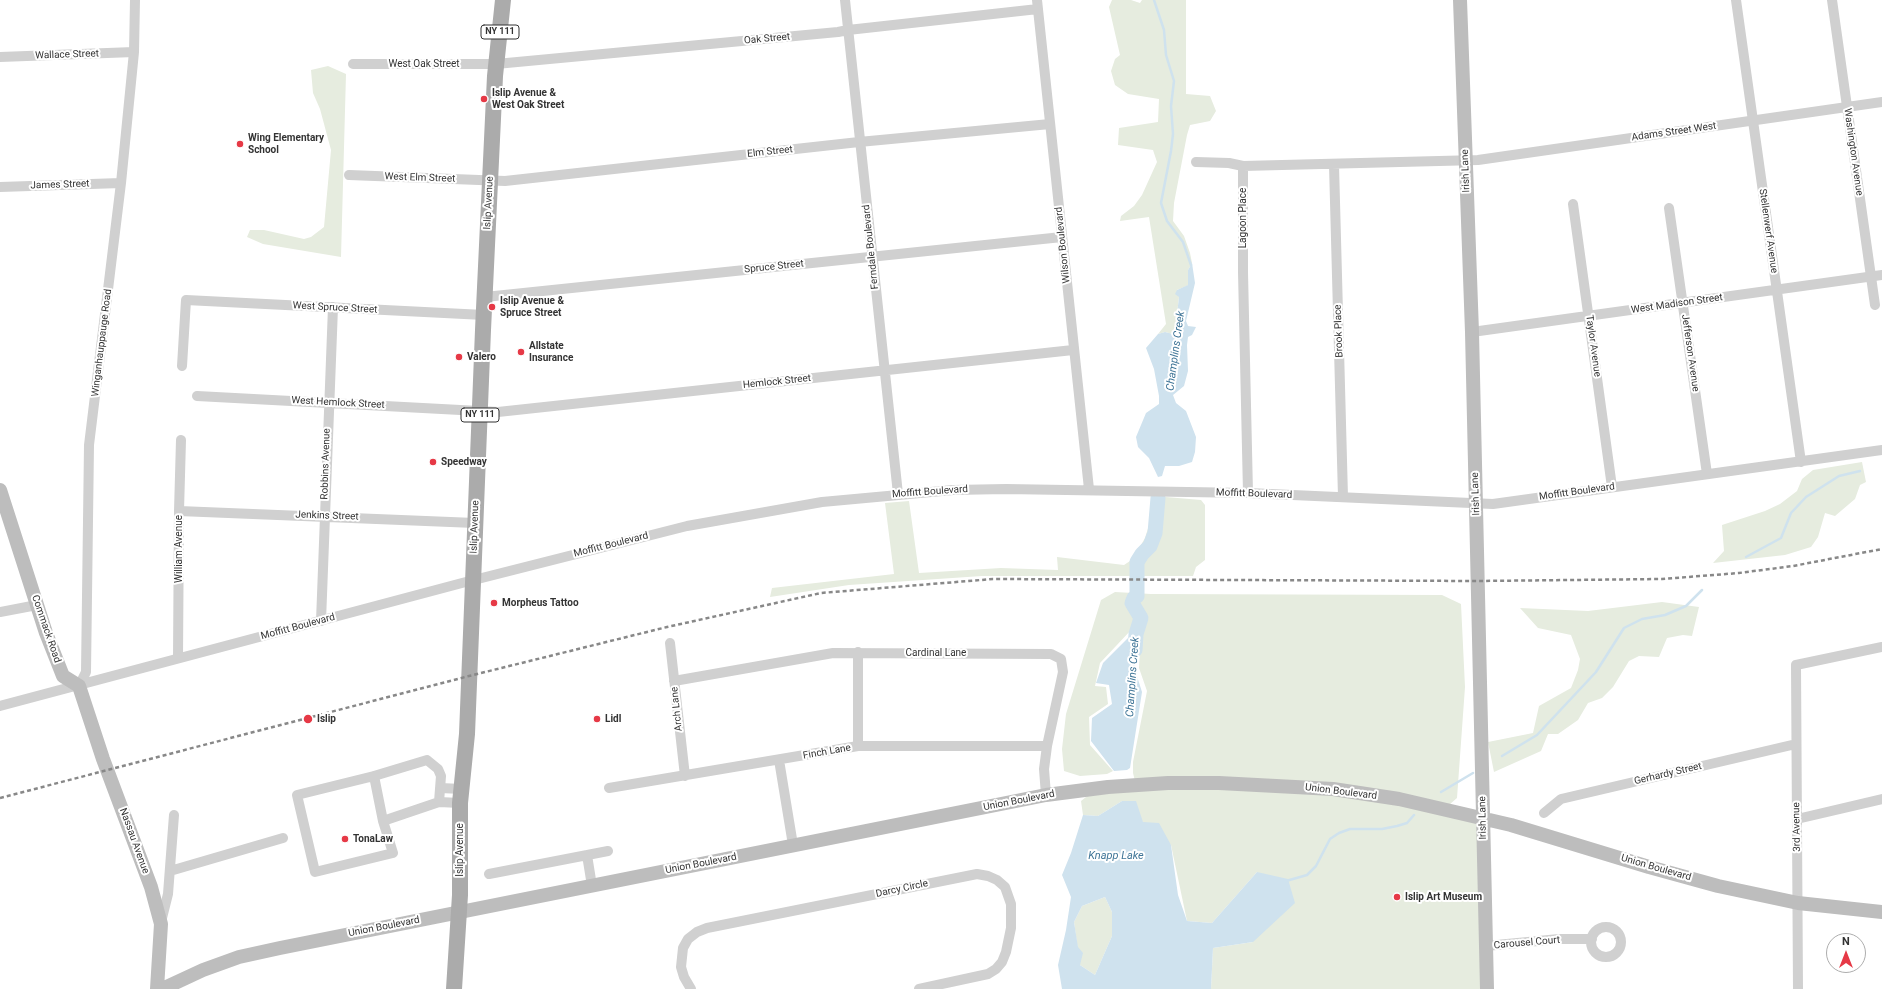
<!DOCTYPE html>
<style>
body{margin:0}
#map{position:relative;width:1882px;height:989px;overflow:hidden;background:#fff;font-family:Roboto,sans-serif}
canvas{display:block}
.north{position:absolute;left:1826px;top:933px;width:40px;height:40px;box-sizing:border-box;background:#fff;border:1px solid #adadad;border-radius:50%;rotate:0deg;font-size:11px;font-weight:700;line-height:16px;text-align:center;color:#333}
.north::after{content:'';display:block;margin:auto;width:14px;height:18px;background:#e63946;clip-path:polygon(50% 0,100% 100%,50% 72%,0 100%)}
</style>
<div id="map">
<canvas width="1882" height="989"></canvas>
<div class="north">N</div>
</div>
<script>
const ctx = document.querySelector('canvas').getContext('2d');
ctx.lineJoin = 'round';
function paint(path, color) { ctx.fillStyle = color; ctx.fill(path, 'evenodd'); }
const toPath = rows => new Path2D(rows.map(r => 'M' + r).join(''));
function trace(path, color, width, dash) { ctx.strokeStyle = color; ctx.lineWidth = width; ctx.lineCap = dash ? 'butt' : 'round'; ctx.setLineDash(dash || []); ctx.stroke(path); }
function label(font, color, halo, rows, align = 'center') {
  ctx.font = font + ' Roboto,sans-serif'; ctx.lineWidth = 4; ctx.setLineDash([]); ctx.textBaseline = 'middle'; ctx.strokeStyle = halo; ctx.fillStyle = color; for (const [text, x, y, turn = 0] of rows) {
    ctx.save(); ctx.translate(x, y); ctx.rotate((+turn || 0) * Math.PI / 180); ctx.textAlign = isNaN(turn) ? turn : align; if (halo) ctx.strokeText(text, 0, 0); ctx.fillText(text, 0, 0); ctx.restore();
  }
}
paint(toPath([
 [1112,0,1131,0,1140,3,1142,0,1186,0,1186,94,1210,96,1216,111,1210,121,1190,125,1187,135,1174,203,1173,221,1184,236,1190,253,1192,263,1188,270,1189,285,1177,290,1179,297,1175,331,1173,334,1165,332,1158,334,1166,324,1149,217,1120,221,1121,216,1134,206,1142,195,1157,162,1153,150,1118,145,1119,128,1158,122,1159,99,1128,94,1115,85,1111,71,1115,59,1120,55,1109,7],
 [328,66,346,74,341,257,263,244,247,237,250,230,264,230,304,239,311,237,324,227,331,150,320,109,313,93,311,70],
 [1862,462,1866,482,1860,485,1855,499,1835,516,1825,513,1818,537,1811,547,1785,555,1713,563,1724,551,1722,525,1765,511,1780,504,1797,491,1802,479,1813,470],
 [1154,496,1201,500,1205,505,1205,560,1196,567,1193,576,982,576,849,585,770,597,772,588,894,574,885,503,909,501,919,573,1001,568,1058,570,1057,557,1124,565,1133,559,1145,538,1150,522],
 [1115,592,1151,594,1442,595,1461,604,1465,687,1457,798,1442,811,1483,824,1486,989,1211,989,1213,948,1253,942,1257,872,1212,923,1187,921,1171,845,1143,822,1122,801,1098,816,1083,815,1081,801,1096,789,1136,785,1133,773,1133,762,1147,691,1139,668,1141,631,1132,629,1100,663,1095,686,1106,687,1108,704,1089,717,1090,745,1113,771,1107,774,1080,776,1064,771,1062,749,1066,714,1101,600],
 [1662,602,1699,607,1692,636,1683,635,1667,638,1659,657,1639,656,1629,661,1613,687,1602,698,1588,703,1578,720,1558,734,1548,734,1541,751,1494,772,1488,742,1533,733,1539,706,1571,688,1578,670,1580,659,1571,635,1538,628,1520,608,1588,611],
 [1105,897,1112,912,1112,936,1095,975,1080,965,1074,922,1082,906]
]), '#e6ecdf');
paint(toPath([
 [1192,263,1195,283,1186,321,1188,326,1196,327,1192,335,1188,337,1187,345,1188,371,1184,386,1173,395,1176,403,1186,411,1196,437,1195,452,1192,462,1179,466,1165,466,1162,476,1158,477,1149,458,1138,447,1136,437,1146,413,1159,404,1159,396,1154,369,1146,348,1158,334,1165,332,1173,334,1175,331,1179,297,1175,294,1177,290,1188,285,1188,270],
 [1137,629,1135,670,1142,692,1130,768,1127,770,1114,771,1091,741,1092,718,1112,704,1109,685,1096,683,1103,663],
 [1122,801,1136,801,1143,822,1159,823,1171,845,1178,895,1187,921,1212,923,1257,872,1288,879,1295,903,1253,942,1213,948,1211,989,1062,989,1058,965,1066,930,1071,897,1062,875,1071,853,1083,815,1098,816],
 [1105,897,1112,912,1112,936,1095,975,1080,965,1083,953,1078,947,1074,922,1082,906]
]), '#cfe2ee');
trace(toPath([
 [1154,0,1164,30,1166,55,1174,81,1171,106,1173,134,1171,151,1161,203,1167,221,1183,242,1191,265],
 [1746,557,1781,538,1791,513,1806,497,1839,476,1860,471],
 [1502,756,1537,735,1567,703,1596,672,1624,628,1642,619,1665,615,1686,606,1702,590],
 [1441,792,1473,773],
 [1286,881,1307,875,1316,866,1330,839,1339,833,1350,829,1382,829,1397,826,1407,823,1414,815]
]), '#cfe2ee', 2.5);
trace(toPath([
 [1135,650,1136,634,1141,618,1132,603,1134,598,1137,596,1137,562,1142,554,1150,546,1155,533,1158,498]
]), '#cfe2ee', 15);
trace(toPath([
 [845,0,898,494],
 [1037,0,1089,489],
 [1736,0,1801,462],
 [1832,0,1875,305],
 [0,57,134,52],
 [353,64,496,64,838,32,848,30,1038,9],
 [1196,162,1229,163,1243,166,1478,160,1882,102],
 [1334,165,1343,497],
 [1243,166,1243,272,1248,493],
 [349,175,505,181,859,142,1050,124],
 [0,187,121,183],
 [1573,204,1612,487],
 [1669,208,1707,474],
 [485,297,1062,237],
 [1472,332,1882,275],
 [182,366,186,300,484,315],
 [197,396,498,412,1073,350],
 [179,511,475,523],
 [0,612,37,605],
 [321,621,333,307],
 [670,643,685,776],
 [858,652,858,746],
 [178,658,179,511,181,440],
 [674,681,833,653,1051,654,1061,659,1063,672,1047,746,1044,769,1046,795],
 [79,686,86,672,89,445,121,183,134,52,135,0],
 [0,706,462,583,687,526,822,502,953,490,1006,489,1248,493,1493,504,1882,450],
 [779,760,793,845],
 [374,776,383,821,393,853,315,872,297,795,374,776,427,760,438,769,441,776,439,802],
 [440,788,462,789],
 [609,788,858,746,1047,746],
 [1544,813,1561,799,1796,744],
 [1797,819,1882,799],
 [383,821,439,802,460,803],
 [587,855,592,886],
 [170,871,283,838],
 [489,874,608,851],
 [161,922,168,894,174,815],
 '1591 942a15 15 0 1 1 30 0a15 15 0 1 1-30 0Z',
 [1486,946,1559,939,1592,939],
 [691,989,684,977,681,967,683,948,688,939,697,932,707,928,977,874,988,876,997,880,1005,887,1011,904,1011,928,1006,952,1002,962,996,969,988,974,919,989],
 [1798,989,1796,665,1882,647]
]), '#d0d0d0', 10);
trace(toPath([
 [1460,0,1472,332,1487,989],
 [0,490,46,633,63,676,79,686,103,759,151,887,161,924,157,989],
 [162,989,203,970,239,957,280,948,1046,795,1108,787,1168,783,1219,783,1333,789,1399,799,1511,825,1649,867,1718,886,1798,903,1882,912]
]), '#bdbdbd', 14);
trace(toPath([
 [454,989,460,895,460,803,467,734,483,330,495,76,503,0]
]), '#ababab', 16);
trace(toPath([
 [0,798,469,676,667,627,821,593,993,579,1478,581,1662,579,1739,573,1793,566,1882,549]
]), '#888', 2.5, [4, 3]);
for (const [x, y, r, color] of [
 [484,99,4,"#e63946"],
 [240,144,4,"#e63946"],
 [492,307,4,"#e63946"],
 [521,352,4,"#e63946"],
 [459,357,4,"#e63946"],
 [433,462,4,"#e63946"],
 [494,603,4,"#e63946"],
 [308,719,5,"#e63946"],
 [597,719,4,"#e63946"],
 [345,839,4,"#e63946"],
 [1397,897,4,"#e63946"]
]) { const dot = new Path2D(); dot.arc(x, y, r, 0, 2 * Math.PI); ctx.fillStyle = color; ctx.fill(dot); trace(dot, '#fff', 1.5); }
for (const [x, y, w] of [
 [500,32,38],
 [480,415,38]
]) { const box = new Path2D(); box.roundRect(x - w / 2, y - 7, w, 14, 3); ctx.fillStyle = '#fff'; ctx.fill(box); trace(box, '#333', 1); }
label('bold 9px', '#333', null, [
 ["NY 111",500,32],
 ["NY 111",480,415]
]);
label('10px', '#333', '#fff', [
 ["Oak Street",767,39,-5],
 ["Wallace Street",67,55,-2],
 ["West Oak Street",424,64],
 ["Adams Street West",1674,132,-8],
 ["Elm Street",770,152,-6],
 ["Washington Avenue",1853,152,82],
 ["Irish Lane",1466,171,-92],
 ["West Elm Street",420,178,2],
 ["James Street",60,185,-2],
 ["Islip Avenue",489,203,-87],
 ["Lagoon Place",1243,218,-90],
 ["Stellenwerf Avenue",1768,231,82],
 ["Wilson Boulevard",1063,245,-96],
 ["Ferndale Boulevard",871,247,-96],
 ["Spruce Street",774,267,-6],
 ["West Madison Street",1677,304,-8],
 ["West Spruce Street",335,308,3],
 ["Brook Place",1339,331,-92],
 ["Winganhauppauge Road",102,343,-83],
 ["Taylor Avenue",1593,346,82],
 ["Jefferson Avenue",1690,353,82],
 ["Hemlock Street",777,382,-6],
 ["West Hemlock Street",338,403,3],
 ["Robbins Avenue",326,464,-88],
 ["Moffitt Boulevard",930,492,-4],
 ["Moffitt Boulevard",1577,492,-8],
 ["Moffitt Boulevard",1254,494,2],
 ["Irish Lane",1476,494,-92],
 ["Jenkins Street",327,516,2],
 ["Islip Avenue",475,527,-88],
 ["Moffitt Boulevard",611,545,-14],
 ["William Avenue",179,549,-90],
 ["Moffitt Boulevard",298,627,-15],
 ["Commack Road",46,629,71],
 ["Cardinal Lane",936,653],
 ["Arch Lane",677,709,-96],
 ["Finch Lane",827,752,-10],
 ["Gerhardy Street",1668,774,-13],
 ["Union Boulevard",1341,792,7],
 ["Union Boulevard",1019,801,-11],
 ["Irish Lane",1483,818,-91],
 ["3rd Avenue",1797,827,-91],
 ["Nassau Avenue",134,841,70],
 ["Islip Avenue",460,850,-90],
 ["Union Boulevard",701,864,-11],
 ["Union Boulevard",1656,868,16],
 ["Darcy Circle",902,889,-12],
 ["Union Boulevard",384,927,-11],
 ["Carousel Court",1527,943,-5]
]);
label('bold 10px', '#333', '#fff', [
 ["Islip Avenue &",492,93],
 ["West Oak Street",492,105],
 ["Wing Elementary",248,138],
 ["School",248,150],
 ["Islip Avenue &",500,301],
 ["Spruce Street",500,313],
 ["Allstate",529,346],
 ["Insurance",529,358],
 ["Valero",467,357],
 ["Speedway",441,462],
 ["Morpheus Tattoo",502,603],
 ["Islip",317,719],
 ["Lidl",605,719],
 ["TonaLaw",353,839],
 ["Islip Art Museum",1405,897]
], 'left');
label('italic 11px', '#3f7597', '#fff', [
 ["Champlins Creek",1176,351,-82],
 ["Champlins Creek",1133,677,-86],
 ["Knapp Lake",1116,856]
]);
</script>
